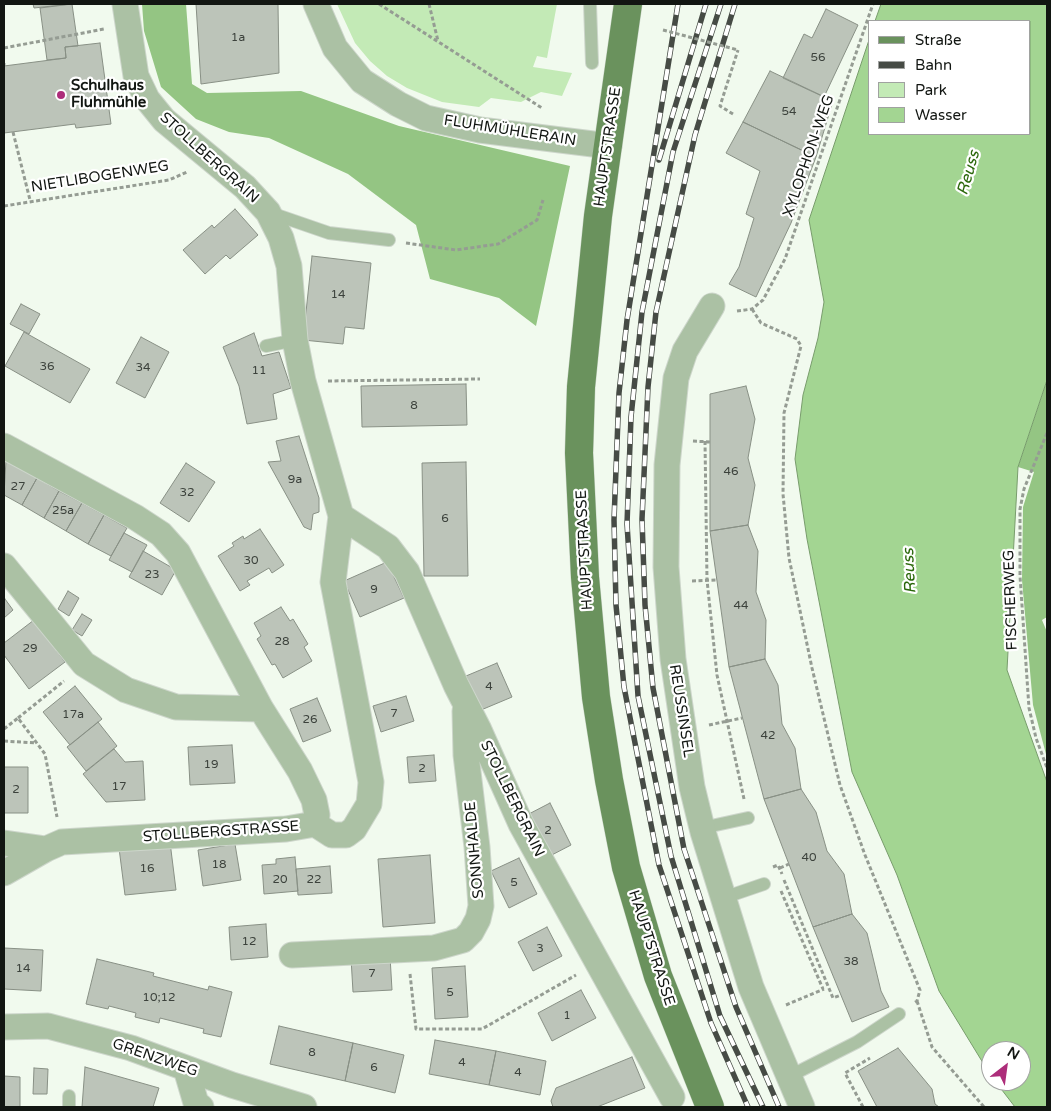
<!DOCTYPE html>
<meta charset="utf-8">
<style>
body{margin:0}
#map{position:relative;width:1051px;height:1111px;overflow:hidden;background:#f1faee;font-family:"Varela Round",sans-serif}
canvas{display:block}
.frame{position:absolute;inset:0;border:5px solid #121612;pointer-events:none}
.legend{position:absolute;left:868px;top:20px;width:162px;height:115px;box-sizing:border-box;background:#fff;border:1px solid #a0a2a0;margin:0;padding:6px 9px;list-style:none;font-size:15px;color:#121612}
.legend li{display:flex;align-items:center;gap:10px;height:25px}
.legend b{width:25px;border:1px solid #a0a2a0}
.north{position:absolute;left:981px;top:1041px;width:50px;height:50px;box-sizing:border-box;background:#fff;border:1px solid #a0a2a0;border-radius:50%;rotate:30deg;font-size:14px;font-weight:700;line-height:20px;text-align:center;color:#121612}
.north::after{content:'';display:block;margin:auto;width:18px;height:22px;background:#ad2d7a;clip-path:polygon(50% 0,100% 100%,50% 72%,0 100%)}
</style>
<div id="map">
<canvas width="1051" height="1111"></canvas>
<div class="frame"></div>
<ul class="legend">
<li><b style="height:6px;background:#6a925d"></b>Straße</li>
<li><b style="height:6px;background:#464b45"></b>Bahn</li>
<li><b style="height:14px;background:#c3eab6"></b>Park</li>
<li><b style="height:14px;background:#a3d592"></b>Wasser</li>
</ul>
<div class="north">N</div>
</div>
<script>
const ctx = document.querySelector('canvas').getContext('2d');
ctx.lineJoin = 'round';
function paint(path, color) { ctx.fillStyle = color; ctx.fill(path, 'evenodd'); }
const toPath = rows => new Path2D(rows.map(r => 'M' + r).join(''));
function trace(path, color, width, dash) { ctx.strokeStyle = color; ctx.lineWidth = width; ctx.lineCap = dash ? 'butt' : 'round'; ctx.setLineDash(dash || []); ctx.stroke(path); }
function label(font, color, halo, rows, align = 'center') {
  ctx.font = font + ' "Varela Round",sans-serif'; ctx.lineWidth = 4.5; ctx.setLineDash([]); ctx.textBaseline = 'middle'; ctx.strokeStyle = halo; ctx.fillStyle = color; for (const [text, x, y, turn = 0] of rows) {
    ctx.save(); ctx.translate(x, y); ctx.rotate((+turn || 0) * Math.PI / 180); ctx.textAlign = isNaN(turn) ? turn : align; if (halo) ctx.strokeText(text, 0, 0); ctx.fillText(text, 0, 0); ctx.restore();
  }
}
paint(toPath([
 [337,4,557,4,547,58,537,56,533,67,572,73,562,96,541,92,521,102,491,98,479,107,442,102,407,88,387,76,370,61,355,43]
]), '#c3eab6');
paint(toPath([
 [142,4,186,4,192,84,207,93,301,91,399,126,570,166,536,326,499,298,430,279,416,225,348,174,269,138,229,132,196,119,161,87,144,31],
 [1047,380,1047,617,1042,620,1047,632,1047,758,1033,705,1022,580,1023,507,1034,472,1018,467]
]), '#94c583');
const water = toPath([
 [881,4,1047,4,1047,380,1018,467,1007,670,1047,782,1047,1107,1015,1107,995,1081,1021,1081,1021,1051,991,1051,991,1076,939,991,897,875,852,772,807,539,795,459,803,395,818,338,824,302,809,220,870,37,870,134,1030,134,1030,21,875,21,881,4]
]);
paint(water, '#a3d592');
trace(water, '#789c6c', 1);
const building = toPath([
 [33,4,71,4,34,8,33,4],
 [72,4,78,46,65,47,66,58,47,60,40,8,72,4],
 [196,4,278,4,279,73,201,84,196,4],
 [826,9,858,25,824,97,783,78,804,34,812,38,826,9],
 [100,43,111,124,76,128,75,124,4,133,4,66,66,58,65,47,100,43],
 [770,71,833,101,816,157,743,122,770,71],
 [743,122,816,157,791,223,756,297,729,284,739,267,754,218,746,214,760,171,726,153,743,122],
 [235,209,258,235,230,259,226,255,205,274,183,250,212,225,214,228,235,209],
 [312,256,371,263,364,329,345,327,343,344,303,340,312,256],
 [21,304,40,314,29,334,10,324,21,304],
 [24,332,90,369,70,403,5,366,24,332],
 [254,333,262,356,279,352,291,388,273,394,277,419,247,424,239,386,223,347,254,333],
 [141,337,169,352,145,398,116,383,141,337],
 [466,384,467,425,362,427,361,386,466,384],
 [746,386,755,419,748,458,755,485,748,525,710,531,710,394,746,386],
 [299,436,319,498,319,512,313,514,311,530,304,527,268,462,281,461,276,441,299,436],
 [6,460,37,478,22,505,4,495,6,460],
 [466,462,468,576,424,576,422,463,466,462],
 [186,463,215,482,189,522,160,503,186,463],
 [37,478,59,491,44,518,22,505,37,478],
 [59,491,82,503,66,531,44,518,59,491],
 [82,503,104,515,88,544,66,531,82,503],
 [104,515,127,528,111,556,88,544,104,515],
 [748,525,758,551,756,592,766,620,765,659,729,667,710,531,748,525],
 [260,529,284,565,272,573,269,568,247,581,250,585,240,591,218,556,234,546,232,543,243,536,244,539,260,529],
 [124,533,147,545,132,572,109,560,124,533],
 [143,551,176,570,162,595,129,577,143,551],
 [387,562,404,598,360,617,344,581,387,562],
 [68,591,79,598,69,616,58,609,68,591],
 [5,599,13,610,4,618,4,600,5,599],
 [281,607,290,621,293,619,308,644,304,647,312,661,283,678,275,664,272,665,257,639,261,636,254,623,281,607],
 [82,614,92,620,82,636,72,630,82,614],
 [34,620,65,662,29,689,4,655,4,643,34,620],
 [765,659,778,685,782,724,795,748,801,789,764,799,729,667,765,659],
 [497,663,512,697,481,710,466,676,497,663],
 [75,686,102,719,70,745,43,712,75,686],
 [406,696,414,721,381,732,373,706,406,696],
 [317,698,331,731,303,742,290,709,317,698],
 [98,722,117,746,86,771,67,747,98,722],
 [232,745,235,783,190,785,188,747,232,745],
 [114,749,125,762,143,761,145,800,106,802,83,774,114,749],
 [434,755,436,781,409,783,407,757,434,755],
 [4,767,28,767,28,813,4,813,4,767],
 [801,789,816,812,827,851,844,874,852,914,813,927,764,799,801,789],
 [550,803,571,845,546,858,525,816,550,803],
 [170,842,176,890,125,895,119,848,170,842],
 [235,844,241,880,203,886,198,850,235,844],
 [430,855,435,923,383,927,378,859,430,855],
 [295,857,298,891,264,894,262,865,276,864,276,859,295,857],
 [519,858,537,894,509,908,491,871,519,858],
 [330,866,332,893,298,895,296,869,330,866],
 [852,914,867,933,881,991,889,1007,852,1022,813,927,852,914],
 [266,924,268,957,231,960,229,927,266,924],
 [547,927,562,956,533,971,518,942,547,927],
 [4,948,43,950,41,991,4,989,4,948],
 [390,956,392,990,353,992,351,958,390,956],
 [97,959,154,973,153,976,208,990,209,986,232,992,221,1037,203,1033,204,1029,160,1018,159,1023,135,1017,136,1013,109,1006,108,1009,86,1004,97,959],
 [465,966,468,1017,435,1019,432,968,465,966],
 [581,990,596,1018,552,1041,538,1013,581,990],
 [279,1026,353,1043,345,1081,270,1064,279,1026],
 [435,1040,496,1051,489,1085,429,1074,435,1040],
 [353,1043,404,1055,395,1093,345,1081,353,1043],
 [898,1048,932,1089,935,1104,939,1107,877,1107,858,1071,898,1048],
 [496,1051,546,1061,540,1095,489,1085,496,1051],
 [632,1057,645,1088,597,1107,553,1107,551,1101,556,1088,632,1057],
 [85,1067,159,1088,153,1107,82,1107,85,1067],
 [34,1068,48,1069,47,1094,33,1094,34,1068],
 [4,1076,20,1077,20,1107,4,1107,4,1076]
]);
paint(building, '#bcc4b9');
trace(building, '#889085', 1);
const service = toPath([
 [590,4,592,63],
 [268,212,329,233,389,240],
 [266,346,295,340],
 [702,828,748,818],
 [723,898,764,884],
 [788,1077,857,1042,899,1014],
 [69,1107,69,1096]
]);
const minor = toPath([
 [125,4,136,76,147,99,164,120,245,187,268,212,281,238,289,266,295,340,303,381,341,516,333,582,371,782,369,804,354,829,346,835,332,835,315,824],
 [316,4,335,48,362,81,398,104,426,118,480,130,609,146],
 [712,306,685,351,676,378,667,465,666,567,673,659,692,787,703,832,751,987,802,1107],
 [4,446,135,517,161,534,178,553,261,709,300,771,314,800,317,815,315,824,286,829,62,842,46,849,4,873],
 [341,516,388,547,407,572,456,685,479,730,521,824,672,1097],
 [4,566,84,664,126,690,176,707,261,709],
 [4,843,46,849],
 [292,955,434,948,463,940,471,932,478,919,481,906,477,847,466,755,465,711],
 [4,1027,48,1026,131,1048,232,1085,304,1107],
 [186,1069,196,1103,201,1107]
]);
const primary = toPath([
 [628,4,598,216,581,387,579,453,585,577,596,697,609,780,626,867,658,976,710,1107]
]);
trace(service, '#cdd6cb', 14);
trace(minor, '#cdd6cb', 27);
trace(primary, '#cdd6cb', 29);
trace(toPath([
 [379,4,542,108],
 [429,4,438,41],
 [4,48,104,29],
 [4,63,4,66],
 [733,114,720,106,738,50],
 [13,132,30,200],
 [4,206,169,180,187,172],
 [406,243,456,250,498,244,537,220,543,200],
 [752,309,761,323,797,339,801,346,784,413,783,494,789,558,812,668,840,785,865,855,920,990,917,1001,914,1003],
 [737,311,752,309,763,300,785,259,873,4],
 [328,381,480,379],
 [1047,433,1024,489,1020,509,1020,576,1029,708,1036,738,1047,768],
 [693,441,710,442],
 [705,441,707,580,717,675,744,799],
 [692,581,717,580],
 [18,718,64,681],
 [709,725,742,718],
 [4,729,18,718,45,754,57,817],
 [4,741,36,743],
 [773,867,778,865,782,874],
 [780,868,789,864],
 [784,880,833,998,841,995],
 [781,891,823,989],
 [410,974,416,1029,482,1029,576,975],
 [917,1001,932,1047,984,1107],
 [786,1005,824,989],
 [863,1107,845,1073,870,1058]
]), '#959c93', 3, [4, 2.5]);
trace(service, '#abc1a4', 12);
trace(minor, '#abc1a4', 25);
trace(primary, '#6a925d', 28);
const rail = toPath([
 [678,4,627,320,619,393,614,520,616,605,624,687,659,865,711,1023,748,1107],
 [721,4,673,152,642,312,631,417,627,524,638,696,671,856,720,1016,763,1107],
 [735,4,695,135,656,312,648,387,642,519,645,605,653,688,684,849,736,1007,779,1107],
 [659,160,706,4]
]);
trace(rail, '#464b45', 5.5);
trace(rail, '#fff', 4, [11]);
trace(toPath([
 [663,30,738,50]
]), '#959c93', 3, [4, 2.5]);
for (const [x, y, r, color] of [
 [61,95,5,"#ad2d7a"]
]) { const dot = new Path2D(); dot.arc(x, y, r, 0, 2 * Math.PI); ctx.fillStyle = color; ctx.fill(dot); trace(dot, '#fff', 2); }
label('12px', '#3c423c', null, [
 ["1a",238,38],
 ["56",818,58],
 ["54",789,112],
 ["14",338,295],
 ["36",47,367],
 ["34",143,368],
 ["11",259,371],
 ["8",414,406],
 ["46",731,472],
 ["9a",295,480],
 ["27",18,487],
 ["32",187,493],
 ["25a",63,511],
 ["6",445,519],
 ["30",251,561],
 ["23",152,575],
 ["9",374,590],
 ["44",741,606],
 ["28",282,642],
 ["29",30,649],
 ["4",489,687],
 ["7",394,714],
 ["17a",73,715],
 ["26",310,720],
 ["42",768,736],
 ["19",211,765],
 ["2",422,769],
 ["17",119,787],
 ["2",16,790],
 ["2",548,831],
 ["40",809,858],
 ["18",219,865],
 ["16",147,869],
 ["20",280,880],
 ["22",314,880],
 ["5",514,883],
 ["12",249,942],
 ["3",540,949],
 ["38",851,962],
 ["14",23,969],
 ["7",372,974],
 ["5",450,993],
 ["10;12",159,998],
 ["1",567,1016],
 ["8",312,1053],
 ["4",462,1063],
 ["6",374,1068],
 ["4",518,1073]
]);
label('bold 15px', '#121612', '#fff', [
 ["Schulhaus",71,86],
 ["Fluhmühle",71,103]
], 'left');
label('15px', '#121612', '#fff', [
 ["FLUHMÜHLERAIN",510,131,9],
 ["HAUPTSTRASSE",608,147,-82],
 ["XYLOPHON-WEG",809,156,-71],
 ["STOLLBERGRAIN",209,158,42],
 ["NIETLIBOGENWEG",100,177,-9],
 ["HAUPTSTRASSE",585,550,-93],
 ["FISCHERWEG",1011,600,-92],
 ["REUSSINSEL",681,711,81],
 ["STOLLBERGRAIN",512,799,64],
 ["STOLLBERGSTRASSE",221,832,-4],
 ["SONNHALDE",475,850,-95],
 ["HAUPTSTRASSE",651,948,72],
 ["GRENZWEG",155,1058,19]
]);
label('italic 16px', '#2b680b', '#fff', [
 ["Reuss",969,173,-74],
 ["Reuss",910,571,-93]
]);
</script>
